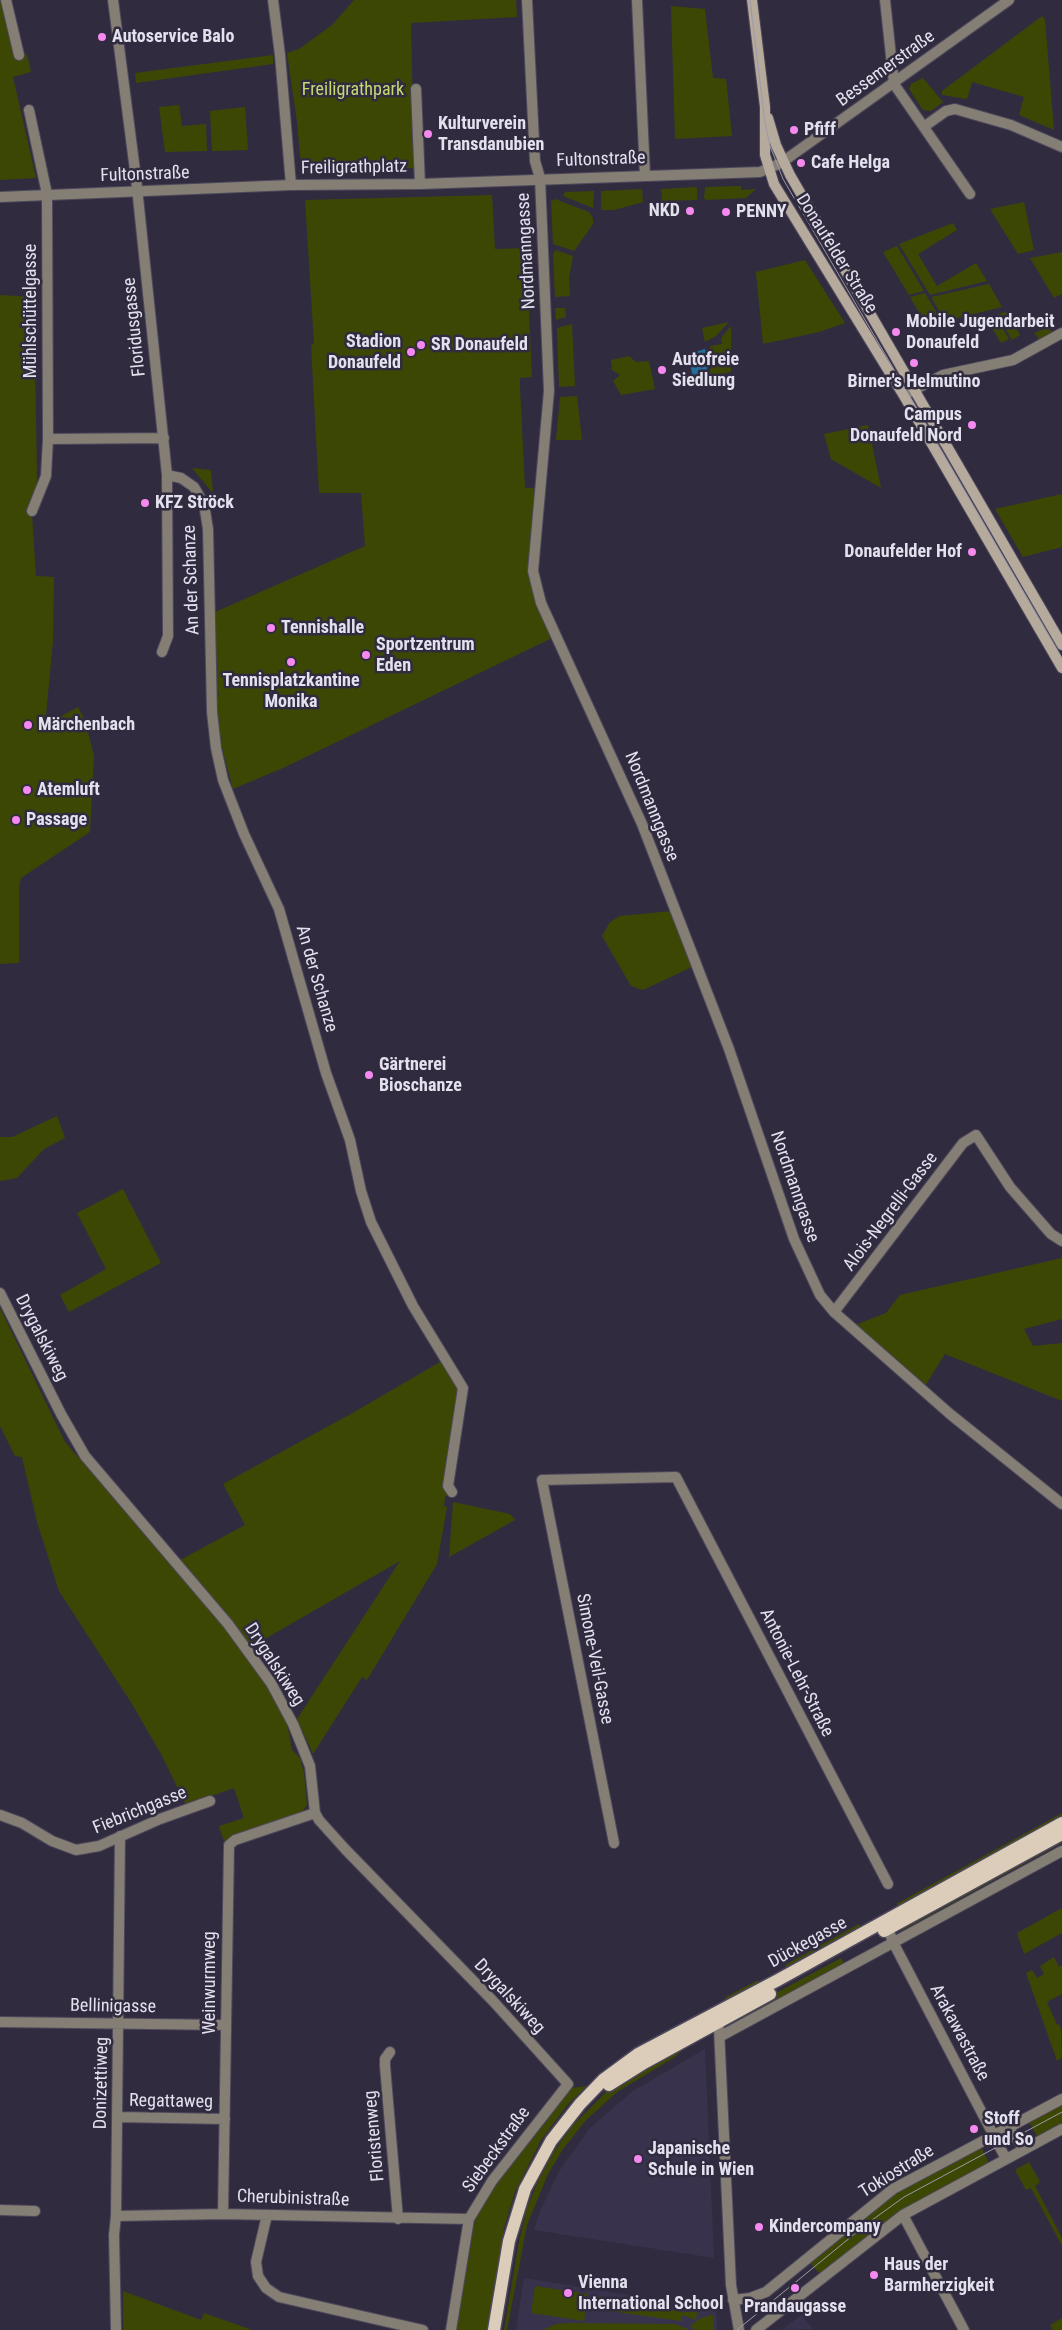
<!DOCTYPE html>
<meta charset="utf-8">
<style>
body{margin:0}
canvas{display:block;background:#302b3f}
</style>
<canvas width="1062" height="2330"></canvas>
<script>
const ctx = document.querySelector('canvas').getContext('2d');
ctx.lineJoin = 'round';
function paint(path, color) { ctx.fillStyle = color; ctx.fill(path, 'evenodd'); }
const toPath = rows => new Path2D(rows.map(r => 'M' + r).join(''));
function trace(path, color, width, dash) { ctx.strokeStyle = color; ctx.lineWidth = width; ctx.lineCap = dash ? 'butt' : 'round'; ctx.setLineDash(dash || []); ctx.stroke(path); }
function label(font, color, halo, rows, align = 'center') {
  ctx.font = font + ' "Roboto Condensed",sans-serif'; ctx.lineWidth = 5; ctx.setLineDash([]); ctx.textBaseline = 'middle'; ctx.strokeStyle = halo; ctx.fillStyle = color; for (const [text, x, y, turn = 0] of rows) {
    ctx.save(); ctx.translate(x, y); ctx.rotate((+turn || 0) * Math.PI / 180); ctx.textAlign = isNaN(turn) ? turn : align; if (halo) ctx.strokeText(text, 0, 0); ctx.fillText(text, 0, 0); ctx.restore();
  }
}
paint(toPath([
 [705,2049,714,2258,534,2230,541,2209,560,2170,590,2128,633,2091],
 [524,2278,716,2309,717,2330,516,2330],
 [801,2315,813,2329,782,2330]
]), '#38324c');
paint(toPath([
 [0,0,3,0,18,56,27,54,31,72,13,77,36,178,0,180],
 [354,0,516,0,517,17,411,23,414,168,305,171,301,166,297,122,287,53,299,49,332,25],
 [671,6,705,9,713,78,726,79,732,136,675,139],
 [1042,16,1045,20,1054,130,1019,115,1024,97,972,82,967,99,942,95,942,91],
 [273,55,273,64,136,83,135,73],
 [923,78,943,102,931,111,923,110,909,89,911,84],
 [179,105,182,126,206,124,207,151,165,152,159,107],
 [245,107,248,150,212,151,210,111],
 [741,186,741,190,756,189,746,198,706,200,704,198,705,187],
 [697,187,697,200,662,201,661,189],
 [642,189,643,202,614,210,601,210,601,191],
 [594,191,593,208,563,196,565,192],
 [492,195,495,249,526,248,532,377,520,378,520,387,525,488,535,488,528,572,537,607,552,638,283,768,233,789,216,725,216,700,219,694,216,688,215,612,365,546,361,493,319,493,311,345,314,344,305,200],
 [555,199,589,212,593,218,593,224,574,251,553,244,551,201],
 [1024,202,1034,250,1018,254,990,209],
 [953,223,957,230,918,254,937,286,976,263,987,281,930,295,899,244],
 [897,246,924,291,909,295,883,252],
 [556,250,573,256,569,278,570,296,555,297,553,254],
 [1062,252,1062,294,1054,298,1030,258],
 [805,260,845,323,819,332,763,344,756,272],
 [989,284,1002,307,945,321,931,297],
 [925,293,942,322,926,325,910,297],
 [0,295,34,297,37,483,31,500,36,576,54,577,53,641,45,725,78,707,85,721,94,756,90,832,21,878,19,887,19,963,0,964],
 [555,308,565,308,566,317,556,320],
 [1006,312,1020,335,1012,340,997,314],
 [729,322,716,336,705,342,702,328],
 [572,324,575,386,559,387,557,328],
 [1000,324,1009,339,1001,343,992,328],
 [731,326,731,372,709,377,706,374,712,367,710,346,722,344,721,338],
 [1047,328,1053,332,1040,340,1034,333],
 [629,356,636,362,649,361,655,389,621,395,613,381,620,375,612,370,611,360],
 [577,396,582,440,556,440,560,397],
 [868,425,881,488,831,459,824,434],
 [192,468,211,470,213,492,211,491],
 [1062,494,1062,547,1023,557,995,509],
 [672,911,696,965,643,990,631,986,602,936,610,922,620,916],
 [57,1116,65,1138,44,1149,17,1178,0,1181,0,1137,12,1137],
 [123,1189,161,1263,69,1312,60,1295,106,1269,77,1213],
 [1062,1258,1062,1319,1024,1329,1033,1346,1062,1343,1062,1401,945,1354,925,1386,855,1325,886,1313,900,1295],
 [0,1308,65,1442,225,1628,259,1672,273,1695,287,1723,292,1750,300,1758,304,1773,307,1805,302,1812,228,1838,224,1841,219,1826,244,1818,234,1788,186,1805,161,1754,132,1704,59,1591,37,1522,22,1457,15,1456,0,1426],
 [445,1359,463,1388,452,1492,445,1497,444,1506,447,1507,437,1564,367,1680,362,1677,313,1754,297,1719,400,1561,251,1647,180,1560,245,1525,223,1484,356,1411],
 [453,1502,510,1514,515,1520,449,1557],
 [1062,1813,1062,1820,900,1906,896,1904],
 [1062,1837,1062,1843,901,1931,906,1923],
 [1062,1908,1062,1933,1024,1954,1017,1933],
 [859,1924,862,1930,787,1970,785,1965],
 [1054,1957,1059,1967,1062,1965,1062,1994,1047,2002,1057,2025,1059,2024,1061,2030,1062,2058,1057,2061,1026,1973,1032,1970,1037,1978,1044,1974,1040,1966],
 [841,1958,844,1963,737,2023,733,2016],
 [758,1980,760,1984,726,2003,726,1997],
 [689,2044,675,2057,617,2092,586,2120,563,2149,548,2174,527,2225,507,2330,504,2330,519,2241,527,2208,538,2181,555,2150,573,2125,609,2089],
 [587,2086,568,2104,541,2140,515,2192,504,2228,487,2330,456,2330,475,2221,482,2204,494,2184,571,2088],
 [1062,2105,1062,2125,1038,2138,1029,2122],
 [981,2147,989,2163,896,2214,821,2275,809,2262,896,2193],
 [1029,2162,1040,2182,1035,2186,1062,2238,1062,2246,1031,2188,1026,2190,1015,2170],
 [535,2286,588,2294,584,2321,531,2313],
 [123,2291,201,2320,204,2313,252,2330,123,2330],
 [597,2296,682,2312,697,2312,696,2320,682,2315,681,2321,595,2309],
 [713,2315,714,2330,695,2330,690,2326,701,2318],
 [1062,2318,1062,2330,1053,2330,1050,2325],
 [570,2323,675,2324,690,2330,543,2330,556,2324]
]), '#3d4704');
paint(toPath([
 [705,349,709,363,706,372,693,378,688,354]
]), '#246f9a');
const minor = toPath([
 [6,0,19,55],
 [113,0,136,178,167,475,168,636,162,652],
 [273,0,280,55,291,185],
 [527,0,535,161,540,178,549,391,533,571,541,603,642,824,729,1049,794,1239,820,1295,834,1312,950,1414,1062,1504],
 [637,0,645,175],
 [885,0,894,84,970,194],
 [416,89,420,184],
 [29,110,47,194,48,439,46,476,32,511],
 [925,126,946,111,955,109,1011,125,1062,147],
 [781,163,1009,0],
 [906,394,943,375,1013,360,1062,333],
 [48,439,164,438],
 [167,475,181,478,194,487,204,504,208,529,212,712,216,748,223,780,244,834,279,909,326,1073,350,1140,361,1191,371,1222,413,1306,463,1388,448,1486,452,1492],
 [0,1293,61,1414,85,1456,228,1624,271,1683,293,1724,310,1766,315,1813,319,1820,346,1850,493,2001,568,2084,492,2181,469,2219,451,2330],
 [834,1312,963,1143,976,1135,1010,1187,1051,1234,1062,1241],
 [0,1815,22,1823,52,1841,76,1850,99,1846,160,1819,210,1801],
 [614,1843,542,1480,676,1477,888,1884],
 [885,1922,894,1944,1006,2159],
 [0,2022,226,2025],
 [719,2029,731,2285,739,2330],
 [721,2036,1062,1851],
 [390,2052,385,2059,385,2066,398,2219],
 [118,2117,225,2119],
 [1008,2127,1024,2149],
 [0,2210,35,2211],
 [223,2214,229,1845,235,1840,315,1813],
 [267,2215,256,2262,258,2276,266,2288,279,2297,423,2330],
 [903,2215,964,2330],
 [116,2216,223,2214,469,2219],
 [733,2300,750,2298,766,2292,893,2189,1062,2099],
 [116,2330,114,2235,116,2216,120,1836],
 [756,2330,903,2215,1062,2129]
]);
const tertiary = toPath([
 [0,197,291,185,420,184,760,172,781,163]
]);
const secondary = toPath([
 [752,0,765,107,765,155,774,184,904,396,1062,668],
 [768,118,776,145,790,175,1062,645]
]);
const primary = toPath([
 [884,1931,1062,1834],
 [609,2085,644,2063,770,1994],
 [494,2330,509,2241,525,2189,551,2141,580,2104,604,2079,638,2054,778,1980,1062,1823]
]);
trace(minor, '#4d485b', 12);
trace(tertiary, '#4d485b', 12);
trace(secondary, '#4d485b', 12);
trace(primary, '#4d485b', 15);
trace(minor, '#847e74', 10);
trace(tertiary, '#847e74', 10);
trace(secondary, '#b5aa9c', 10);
trace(primary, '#dbcdba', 12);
trace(toPath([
 [750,0,765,123,770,146,783,179,1062,658],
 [737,2330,868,2223,904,2197,1062,2112]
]), '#9d99aa', 1);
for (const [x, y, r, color] of [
 [102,37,5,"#f589ef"],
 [794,130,5,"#f589ef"],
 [428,134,5,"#f589ef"],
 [801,163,5,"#f589ef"],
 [690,211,5,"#f589ef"],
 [726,212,5,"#f589ef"],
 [896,332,5,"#f589ef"],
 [421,345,5,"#f589ef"],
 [411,352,5,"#f589ef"],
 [914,363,5,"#f589ef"],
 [662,370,5,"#f589ef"],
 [972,425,5,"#f589ef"],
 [145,503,5,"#f589ef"],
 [972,552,5,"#f589ef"],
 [271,628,5,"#f589ef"],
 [366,655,5,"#f589ef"],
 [291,662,5,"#f589ef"],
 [28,725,5,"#f589ef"],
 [27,790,5,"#f589ef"],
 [16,820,5,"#f589ef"],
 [369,1075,5,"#f589ef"],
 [974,2129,5,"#f589ef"],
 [638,2159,5,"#f589ef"],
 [759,2227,5,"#f589ef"],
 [874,2275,5,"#f589ef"],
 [795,2288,5,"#f589ef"],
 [568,2293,5,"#f589ef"]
]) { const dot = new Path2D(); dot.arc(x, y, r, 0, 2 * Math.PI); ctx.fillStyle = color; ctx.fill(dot); trace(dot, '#302b3f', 2); }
label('bold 18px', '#e4e1ef', '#302b3f', [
 ["Autoservice Balo",112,37],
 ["Kulturverein",438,124],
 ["Transdanubien",438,145],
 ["Pfiff",804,130],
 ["Cafe Helga",811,163],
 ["NKD",680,211,"right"],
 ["PENNY",736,212],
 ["Mobile Jugendarbeit",906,322],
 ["Donaufeld",906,343],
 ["Stadion",401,342,"right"],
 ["Donaufeld",401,363,"right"],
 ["SR Donaufeld",431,345],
 ["Autofreie",672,360],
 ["Siedlung",672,381],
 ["Birner's Helmutino",914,382,"center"],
 ["Campus",962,415,"right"],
 ["Donaufeld Nord",962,436,"right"],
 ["KFZ Ströck",155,503],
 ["Donaufelder Hof",962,552,"right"],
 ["Tennishalle",281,628],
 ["Sportzentrum",376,645],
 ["Eden",376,666],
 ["Tennisplatzkantine",291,681,"center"],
 ["Monika",291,702,"center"],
 ["Märchenbach",38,725],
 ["Atemluft",37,790],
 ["Passage",26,820],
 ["Gärtnerei",379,1065],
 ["Bioschanze",379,1086],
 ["Stoff",984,2119],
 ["und So",984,2140],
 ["Japanische",648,2149],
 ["Schule in Wien",648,2170],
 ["Kindercompany",769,2227],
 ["Haus der",884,2265],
 ["Barmherzigkeit",884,2286],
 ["Vienna",578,2283],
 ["International School",578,2304],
 ["Prandaugasse",795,2307,"center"]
], 'left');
label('18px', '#e4e1ef', '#302b3f', [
 ["Bessemerstraße",886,69,-36],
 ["Fultonstraße",601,160,-2],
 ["Freiligrathplatz",354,168,-1],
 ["Fultonstraße",145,175,-2],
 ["Nordmanngasse",527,251,-93],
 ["Donaufelder Straße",836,254,58],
 ["Mühlschüttelgasse",31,311,-90],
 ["Floridusgasse",135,327,-96],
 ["An der Schanze",192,580,-92],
 ["Nordmanngasse",651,807,68],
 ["An der Schanze",316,979,74],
 ["Nordmanngasse",794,1187,71],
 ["Alois-Negrelli-Gasse",891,1212,-53],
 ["Drygalskiweg",41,1338,63],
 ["Simone-Veil-Gasse",594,1659,79],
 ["Drygalskiweg",274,1665,57],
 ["Antonie-Lehr-Straße",796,1673,63],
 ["Fiebrichgasse",140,1811,-22],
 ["Dückegasse",808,1943,-29],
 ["Weinwurmweg",210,1983,-90],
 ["Drygalskiweg",509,1997,47],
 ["Bellinigasse",113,2007,1],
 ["Arakawastraße",959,2033,62],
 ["Donizettiweg",102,2083,-89],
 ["Regattaweg",171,2102,1],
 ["Floristenweg",375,2136,-95],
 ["Siebeckstraße",497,2150,-54],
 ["Tokiostraße",897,2172,-32],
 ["Cherubinistraße",293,2199,2]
]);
label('18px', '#c5d975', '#302b3f', [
 ["Freiligrathpark",353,90]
]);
</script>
